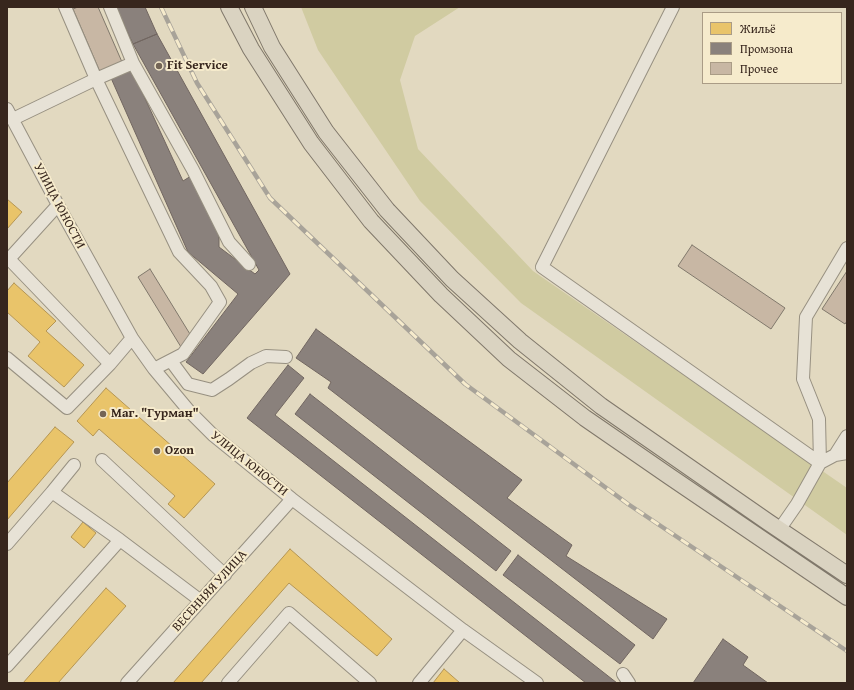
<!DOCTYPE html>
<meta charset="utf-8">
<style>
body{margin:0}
#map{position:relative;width:854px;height:690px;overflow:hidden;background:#e2d9c0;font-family:"Gentium Book Plus",serif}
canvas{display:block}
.frame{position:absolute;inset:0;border:8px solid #37261d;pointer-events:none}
.legend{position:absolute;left:702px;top:12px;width:140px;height:72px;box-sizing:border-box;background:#f6ebcc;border:1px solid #aa9c86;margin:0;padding:5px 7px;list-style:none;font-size:12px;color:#37261d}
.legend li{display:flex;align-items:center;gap:8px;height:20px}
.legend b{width:20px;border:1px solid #aa9c86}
</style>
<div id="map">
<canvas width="854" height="690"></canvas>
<div class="frame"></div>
<ul class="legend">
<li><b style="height:11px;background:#e9c46a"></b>Жильё</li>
<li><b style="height:11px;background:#8a817c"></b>Промзона</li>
<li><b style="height:11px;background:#c8b7a4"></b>Прочее</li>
</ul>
</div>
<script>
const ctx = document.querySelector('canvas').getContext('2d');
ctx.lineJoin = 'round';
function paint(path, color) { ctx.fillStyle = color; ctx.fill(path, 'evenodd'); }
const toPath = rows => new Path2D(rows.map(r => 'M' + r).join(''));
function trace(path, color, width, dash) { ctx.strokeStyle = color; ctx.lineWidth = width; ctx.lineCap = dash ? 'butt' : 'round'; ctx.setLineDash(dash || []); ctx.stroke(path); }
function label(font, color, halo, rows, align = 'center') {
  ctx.font = font + ' "Gentium Book Plus",serif'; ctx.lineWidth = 4; ctx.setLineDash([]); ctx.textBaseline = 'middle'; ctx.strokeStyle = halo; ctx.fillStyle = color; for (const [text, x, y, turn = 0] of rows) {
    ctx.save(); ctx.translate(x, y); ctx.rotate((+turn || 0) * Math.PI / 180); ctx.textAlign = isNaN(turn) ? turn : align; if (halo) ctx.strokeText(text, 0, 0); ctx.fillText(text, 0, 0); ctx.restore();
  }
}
paint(toPath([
 [301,7,460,7,415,36,400,80,418,149,533,271,847,488,847,535,521,303,420,201,355,105,318,50]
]), '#d0cba1');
const homes = toPath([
 [7,199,22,212,7,229,7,199],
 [14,283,56,321,46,331,84,365,64,387,28,356,40,342,7,312,7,291,14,283],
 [106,388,215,484,184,518,168,504,175,496,99,429,93,436,77,421,106,388],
 [55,427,74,442,7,520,7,483,55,427],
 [83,522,96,533,84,548,71,537,83,522],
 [290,549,392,639,377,656,289,583,201,683,173,683,290,549],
 [106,588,126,606,58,683,23,683,106,588],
 [444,669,460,683,433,683,444,669]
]);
paint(homes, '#e9c46a');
trace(homes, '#b49553', 1);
const industry = toPath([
 [116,7,145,7,157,34,133,44,116,7],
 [157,34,290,274,203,374,186,362,238,294,188,252,111,78,131,68,183,181,191,176,219,236,219,247,255,274,259,270,133,44,157,34],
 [316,329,522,480,507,498,572,545,566,556,667,619,653,639,328,388,331,382,296,358,316,329],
 [288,365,304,378,275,415,617,683,586,683,247,418,288,365],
 [310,394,511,551,496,571,295,414,310,394],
 [518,555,635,645,620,664,503,575,518,555],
 [723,639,748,657,743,665,768,683,693,683,723,639]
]);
paint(industry, '#8a817c');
trace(industry, '#716660', 1);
const building = toPath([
 [78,7,98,7,122,62,100,72,73,9,78,7],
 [692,245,785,308,771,329,678,266,692,245],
 [150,269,193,339,181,347,138,277,150,269],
 [847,271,847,321,845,324,822,309,847,271]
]);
paint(building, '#c8b7a4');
trace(building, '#80786b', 1);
const minor = toPath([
 [65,7,96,79,179,252,211,286,220,302,183,354,154,369],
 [110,7,133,63,193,170,229,242,249,264],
 [673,7,542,267,820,463],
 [7,109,58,205,132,338,154,369,190,412,213,435,292,499,463,630,537,683],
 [13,119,96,79,133,63],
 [7,259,9,259,58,205],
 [9,259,110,364],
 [7,358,67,408,110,364,132,338],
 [171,361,188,384,212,390,229,379,251,363,266,356,286,357],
 [835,455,847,436],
 [102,460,225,575],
 [820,463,819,419,803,379,806,317,847,248],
 [52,492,120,540,201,601],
 [779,530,797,504,820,463,835,455,847,453],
 [7,544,52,492,74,465],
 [7,666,120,540],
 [623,674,629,683],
 [127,683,292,499],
 [228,683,289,613,370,683],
 [419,683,463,630]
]);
const major = toPath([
 [229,7,251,49,311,143,371,221,441,295,509,359,585,418,669,476,847,597],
 [253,7,272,47,326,132,387,210,452,279,520,341,601,406,768,522,847,575]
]);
trace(minor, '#979081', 14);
trace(major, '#80786b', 18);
trace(minor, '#e7e2d6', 12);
trace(major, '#dad3c1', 16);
const rail = toPath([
 [161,7,197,83,270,198,465,384,628,504,847,651]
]);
trace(rail, '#a8a399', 4.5);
trace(rail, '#f6ebcc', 3, [9]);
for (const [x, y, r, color] of [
 [159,66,4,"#736556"],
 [103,414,4,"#736556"],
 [157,451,4,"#736556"]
]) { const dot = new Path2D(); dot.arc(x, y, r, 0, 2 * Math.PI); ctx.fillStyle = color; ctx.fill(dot); trace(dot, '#f6ebcc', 1.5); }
label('bold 13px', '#37261d', '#f6ebcc', [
 ["Fit Service",167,66],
 ["Маг. \"Гурман\"",111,414],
 ["Ozon",165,451]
], 'left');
label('13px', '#37261d', '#f6ebcc', [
 ["УЛИЦА ЮНОСТИ",59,206,62],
 ["УЛИЦА ЮНОСТИ",249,464,39],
 ["ВЕСЕННЯЯ УЛИЦА",210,591,-48]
]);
</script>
